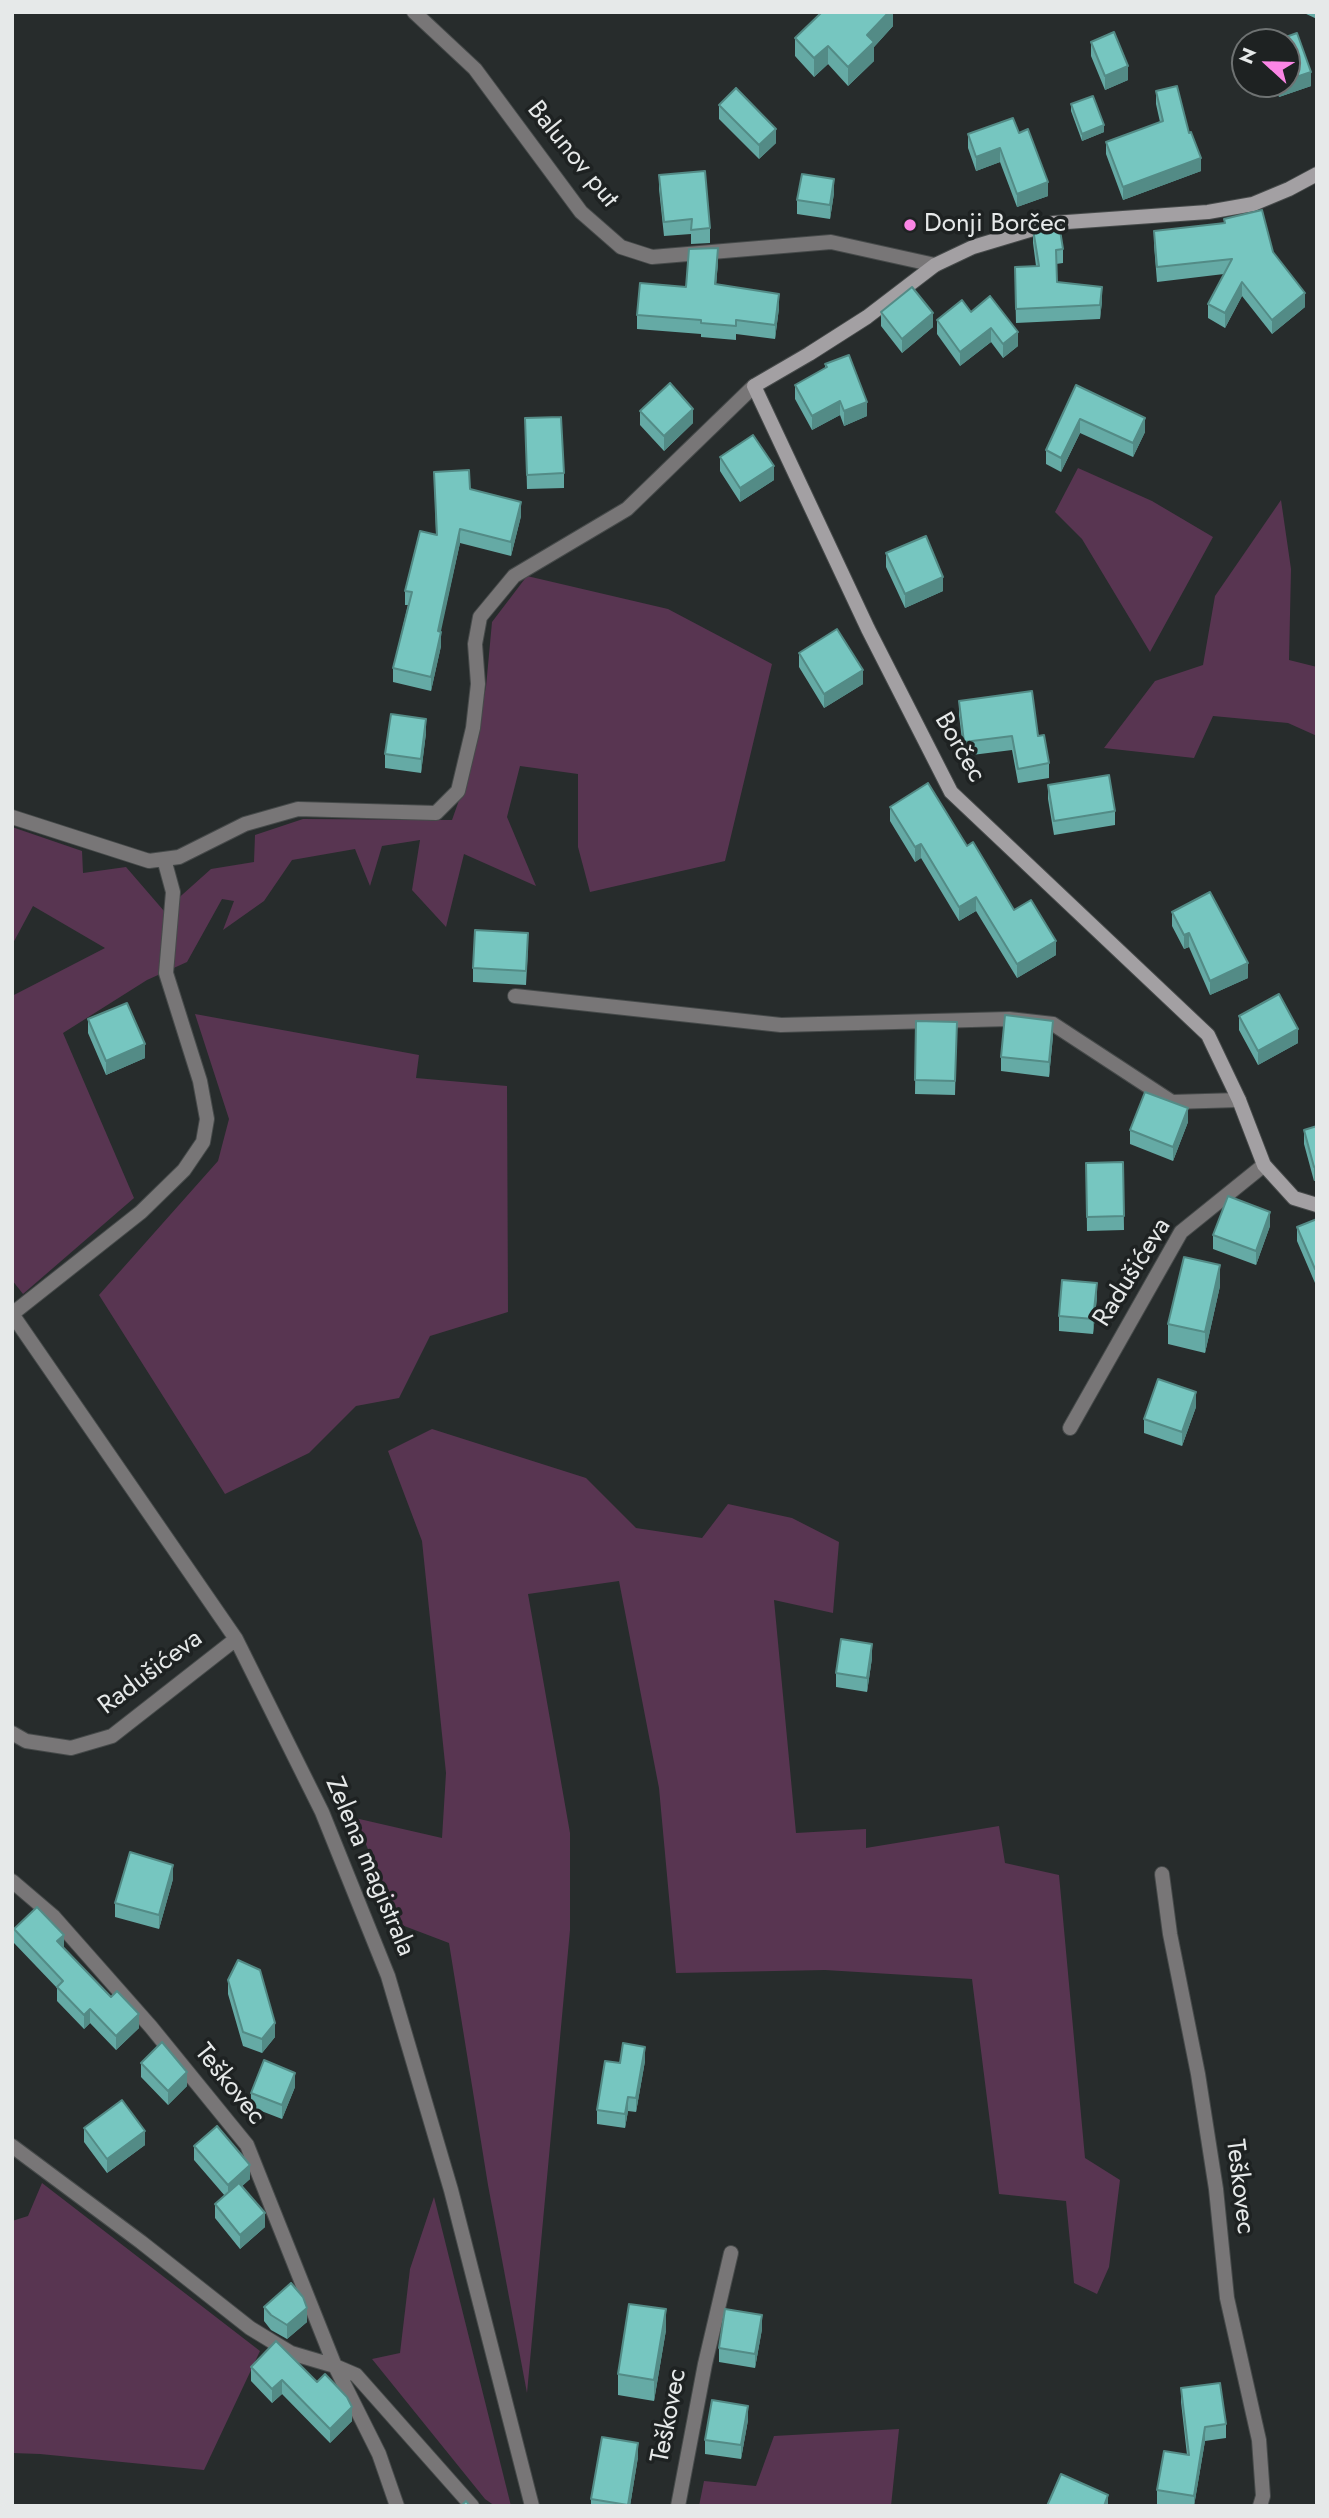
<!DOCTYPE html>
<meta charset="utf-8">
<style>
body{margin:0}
#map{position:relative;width:1329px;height:2518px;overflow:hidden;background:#272c2c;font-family:Jost,sans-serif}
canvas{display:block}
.frame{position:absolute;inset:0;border:14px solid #e6e9e9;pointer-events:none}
.north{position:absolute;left:1231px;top:28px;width:70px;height:70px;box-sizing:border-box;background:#1e2222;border:2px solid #6e7272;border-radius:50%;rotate:292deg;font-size:19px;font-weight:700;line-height:28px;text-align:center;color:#e6e9e9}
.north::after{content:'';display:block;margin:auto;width:24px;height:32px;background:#fb86e5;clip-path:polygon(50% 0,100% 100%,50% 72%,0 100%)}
</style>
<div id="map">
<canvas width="1329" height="2518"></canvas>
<div class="frame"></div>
<div class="north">N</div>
</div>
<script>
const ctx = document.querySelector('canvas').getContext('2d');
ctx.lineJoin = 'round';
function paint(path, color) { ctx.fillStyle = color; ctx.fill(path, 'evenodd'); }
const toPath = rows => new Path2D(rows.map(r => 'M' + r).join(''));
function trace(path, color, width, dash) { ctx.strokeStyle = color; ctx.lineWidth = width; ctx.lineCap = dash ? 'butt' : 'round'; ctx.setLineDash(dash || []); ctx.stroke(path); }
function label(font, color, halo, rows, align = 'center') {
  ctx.font = font + ' Jost,sans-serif'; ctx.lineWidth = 7; ctx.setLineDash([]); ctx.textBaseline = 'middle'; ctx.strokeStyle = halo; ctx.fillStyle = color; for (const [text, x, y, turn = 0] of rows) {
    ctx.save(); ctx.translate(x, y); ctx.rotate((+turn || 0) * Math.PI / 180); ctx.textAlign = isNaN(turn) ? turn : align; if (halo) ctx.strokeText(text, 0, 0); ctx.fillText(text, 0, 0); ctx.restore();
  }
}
paint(toPath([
 [1078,468,1152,501,1213,537,1150,652,1082,539,1055,512],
 [1281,500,1291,569,1289,660,1317,667,1317,736,1288,723,1213,716,1194,758,1104,748,1155,681,1203,665,1215,596],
 [527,576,668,609,772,664,725,861,590,892,578,847,578,774,520,766,507,817,536,886,464,854,446,927,412,890,420,840,382,846,370,886,355,849,292,860,264,901,223,930,234,901,222,899,187,962,147,980,63,1033,134,1198,23,1294,12,1280,12,996,105,948,33,906,12,945,12,827,82,851,83,873,126,867,164,911,211,869,254,862,255,835,303,819,452,820,463,789,486,687,492,622],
 [195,1014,419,1055,416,1078,507,1086,508,1312,430,1336,399,1398,356,1406,309,1453,225,1494,99,1295,218,1161,229,1119],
 [432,1429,586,1478,636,1528,702,1538,728,1504,792,1518,839,1542,833,1613,774,1600,796,1833,866,1829,866,1848,999,1826,1005,1863,1059,1875,1085,2158,1120,2180,1109,2267,1097,2294,1074,2283,1066,2201,999,2194,972,1979,825,1970,676,1973,659,1788,619,1581,528,1594,570,1833,570,1930,527,2393,488,2185,449,1943,399,1924,355,1818,442,1838,446,1773,422,1541,388,1451],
 [42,2183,260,2351,204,2470,40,2454,12,2453,12,2221,28,2216],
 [434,2197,511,2506,495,2506,485,2499,372,2359,400,2353,410,2269],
 [899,2429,891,2506,699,2506,704,2481,756,2486,774,2436]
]), '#583551');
const street = toPath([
 [414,12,475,69,581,212,621,247,652,257,831,242,935,265],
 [12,817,149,861,179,857,245,824,298,809,436,813,458,791,473,728,478,684,475,644,480,617,514,576,627,509,754,386],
 [515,996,781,1025,1009,1019,1053,1024,1172,1102,1239,1100],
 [12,1314,236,1639,322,1812,388,1976,451,2190,532,2506],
 [12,1314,141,1212,184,1170,203,1142,207,1119,200,1081,166,973,173,892,164,859],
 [1070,1428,1181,1232,1264,1165],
 [12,1733,26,1741,71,1748,112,1736,236,1639],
 [1162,1874,1170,1934,1198,2074,1216,2189,1227,2298,1259,2440,1263,2496,1260,2506],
 [12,1881,53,1916,151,2027,247,2145,335,2366,356,2375,472,2506],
 [12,2146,141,2242,250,2328,291,2353,335,2366,379,2454,397,2506],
 [678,2506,705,2364,731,2253]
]);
const secondary = toPath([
 [1317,174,1289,189,1253,204,1208,212,1053,223,973,247,935,265,867,317,809,354,754,386,868,629,951,792,1208,1035,1239,1100,1264,1165,1294,1198,1317,1205]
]);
trace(street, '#464a4a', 16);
trace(secondary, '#464a4a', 16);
trace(street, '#787677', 14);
trace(secondary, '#a3a0a3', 14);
paint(toPath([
 [893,12,893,26,874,47,874,61,848,86,828,64,814,77,795,56,795,38],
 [1304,12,1317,12,1317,19,1304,13],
 [1091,42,1128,80,1105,90,1091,56],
 [1275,84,1287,84,1311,86,1279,97],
 [1156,91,1189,133,1201,171,1123,200,1106,154,1106,142,1160,122,1156,104],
 [1071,104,1104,132,1082,141,1071,111],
 [719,105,776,143,759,159,719,119],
 [1019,133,1048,196,1017,207,1000,162,976,171,968,148,968,134],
 [659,175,710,228,710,243,691,244,691,234,664,236,659,189],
 [834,193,830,219,797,214,797,200],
 [1224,219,1273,252,1305,307,1272,334,1242,296,1225,328,1208,318,1208,304,1224,274,1157,282,1154,245,1154,231,1224,223],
 [1033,229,1063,249,1063,263,1056,264,1057,282,1102,301,1100,319,1016,323,1015,281,1036,266,1033,243],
 [718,262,716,285,779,308,775,339,736,334,736,340,701,337,701,334,637,329,637,315,686,287],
 [881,312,933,327,902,353,881,326],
 [971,312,1018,346,1003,358,991,342,960,366,937,334,937,320],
 [825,364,867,416,844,426,840,415,812,430,795,399,795,385,825,368],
 [1076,385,1145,432,1133,457,1080,433,1061,472,1046,464,1046,450],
 [640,411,693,423,664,451,640,425],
 [525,418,564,473,564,488,527,489],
 [720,457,774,480,740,502,720,471],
 [434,472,470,489,521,516,511,556,460,543,440,632,441,646,431,691,393,682,393,668,408,605,405,605,405,591,436,534],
 [886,553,943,591,905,608,886,567],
 [799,653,863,684,824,708,799,667],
 [959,701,1038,736,1049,763,1049,778,1018,783,1012,750,964,756,959,715],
 [426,733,421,773,385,768,385,754],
 [1048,785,1115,811,1115,825,1054,835,1048,799],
 [890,807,967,846,1014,910,1056,955,1017,978,976,911,959,921,921,858,915,862,890,821],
 [1172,912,1248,978,1210,995,1189,947,1184,949,1172,926],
 [528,947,526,985,473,982,473,968],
 [1239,1016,1298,1043,1258,1065,1239,1030],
 [88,1019,145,1058,106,1075,88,1033],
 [916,1021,957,1022,955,1095,915,1094],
 [1053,1036,1049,1077,1001,1071,1001,1057],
 [1188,1122,1173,1161,1130,1144,1130,1130],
 [1317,1126,1314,1181,1304,1144,1304,1130],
 [1123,1162,1124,1230,1087,1231,1086,1163],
 [1317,1219,1317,1282,1315,1283,1297,1241,1297,1227],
 [1270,1226,1256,1265,1213,1249,1213,1235],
 [1220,1286,1205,1353,1168,1344,1168,1324],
 [1097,1297,1093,1334,1059,1331,1059,1316],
 [1196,1407,1182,1446,1144,1433,1144,1419],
 [872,1658,867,1692,836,1687,836,1673],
 [173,1879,159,1929,115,1917,115,1903],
 [14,1929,64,1948,139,2028,116,2050,90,2023,84,2029,57,2001,57,1988,14,1943],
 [228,1980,275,2037,262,2053,243,2046,228,1994],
 [645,2061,636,2112,628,2111,625,2128,597,2124,597,2110,620,2063],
 [141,2063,187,2086,168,2105,141,2077],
 [295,2087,282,2119,251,2107,251,2093],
 [84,2128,145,2145,107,2173,84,2142],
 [194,2146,250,2179,242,2186,265,2227,240,2249,215,2218,215,2204,225,2196,194,2160],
 [264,2307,307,2322,287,2339,271,2330,264,2321],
 [762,2329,755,2368,719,2362,719,2348],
 [666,2330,654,2401,618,2395,618,2374],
 [276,2341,352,2421,330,2443,282,2394,272,2403,251,2381,251,2367],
 [1181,2388,1226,2424,1226,2438,1205,2441,1194,2506,1165,2506,1157,2504,1157,2490,1187,2455,1181,2402],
 [748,2420,741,2459,705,2454,705,2440],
 [638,2457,630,2506,591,2506,591,2499]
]), '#65aaa5');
paint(toPath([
 [889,12,893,12,893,26,874,47,874,61,848,86,848,67,867,35],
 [828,46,828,64,814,77,814,58],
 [1128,66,1128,80,1105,90,1105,76],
 [1311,72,1311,86,1279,97,1279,84,1287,84,1287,80],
 [1104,125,1104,132,1082,141,1082,134],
 [776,129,776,143,759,159,759,145],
 [1000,148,1000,162,976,171,976,157],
 [1201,158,1201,171,1123,200,1123,187],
 [834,179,834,193,830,219,830,205],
 [1048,182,1048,196,1017,207,1017,194],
 [718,248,718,262,715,299,715,284],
 [1242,282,1242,296,1225,328,1225,313],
 [1102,287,1102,301,1100,319,1100,305],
 [1305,293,1305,307,1272,334,1272,320],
 [779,294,779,308,775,339,775,325],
 [933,313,933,327,902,353,902,339],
 [991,328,991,342,960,366,960,352],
 [1018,332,1018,346,1003,358,1003,344],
 [840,401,840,415,812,430,812,416],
 [867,402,867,416,844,426,844,411],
 [693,409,693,423,664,451,664,436],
 [1145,418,1145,432,1133,457,1133,443],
 [1080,419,1080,433,1061,472,1061,458],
 [774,466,774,480,740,502,740,488],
 [521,502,521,516,511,556,511,542],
 [460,529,460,543,438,645,438,631],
 [943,577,943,591,905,608,905,594],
 [441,632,441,646,431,691,431,677],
 [863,670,863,684,824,708,824,694],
 [426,719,426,733,421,773,421,759],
 [921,844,921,858,915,862,915,847],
 [976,897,976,911,959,921,959,907],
 [1189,933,1189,947,1184,949,1184,935],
 [1056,941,1056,955,1017,978,1017,964],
 [1248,963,1248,978,1210,995,1210,981],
 [1053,1021,1053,1036,1049,1077,1049,1062],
 [1298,1029,1298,1043,1258,1065,1258,1051],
 [145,1044,145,1058,106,1075,106,1061],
 [1188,1108,1188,1122,1173,1161,1173,1147],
 [1317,1166,1317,1181,1314,1181,1314,1167],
 [1270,1212,1270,1226,1256,1265,1256,1251],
 [1220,1265,1220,1286,1205,1353,1205,1332],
 [1317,1268,1317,1282,1315,1283,1315,1269],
 [1097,1283,1097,1297,1093,1334,1093,1319],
 [1196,1392,1196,1407,1182,1446,1182,1432],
 [872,1644,872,1658,867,1692,867,1678],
 [173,1865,173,1879,159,1929,159,1915],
 [64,1935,64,1949,57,1941],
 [90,2009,90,2023,84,2029,84,2015],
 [139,2014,139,2028,116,2050,116,2036],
 [275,2023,275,2037,262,2053,262,2039],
 [645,2047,645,2061,636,2112,636,2098],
 [187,2072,187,2086,168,2105,168,2091],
 [295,2073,295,2087,282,2119,282,2105],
 [628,2097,628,2111,625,2128,625,2114],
 [145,2131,145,2145,107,2173,107,2159],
 [250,2165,250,2179,228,2199,228,2185],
 [265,2213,265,2227,240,2249,240,2235],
 [307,2308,307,2322,287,2339,287,2325],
 [666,2309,666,2330,654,2401,654,2380],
 [762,2315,762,2329,755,2368,755,2354],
 [282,2380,282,2394,272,2403,272,2389],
 [748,2406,748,2420,741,2459,741,2445],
 [352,2407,352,2421,330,2443,330,2429],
 [1205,2427,1205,2441,1194,2506,1194,2496],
 [638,2443,638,2457,630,2506,628,2506],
 [1108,2495,1108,2506,1104,2506]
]), '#538b86');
const building = toPath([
 [822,12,889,12,867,35,874,42,848,67,828,46,814,58,795,38,822,12],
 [1114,32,1128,66,1105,76,1091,42,1114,32],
 [1297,33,1311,72,1287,80,1287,42,1272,42,1297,33],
 [1177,86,1189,133,1191,132,1201,158,1123,187,1106,142,1163,121,1156,91,1177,86],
 [736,88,776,129,759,145,719,105,736,88],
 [1093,96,1104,125,1082,134,1071,104,1093,96],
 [1013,118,1019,133,1028,129,1048,182,1017,194,1000,148,976,157,968,134,1013,118],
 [705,171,710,228,691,230,692,219,664,222,659,175,705,171],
 [802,174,834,179,830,205,797,200,802,174],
 [1262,210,1273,252,1305,293,1272,320,1242,282,1225,313,1208,304,1232,259,1157,267,1154,231,1225,223,1224,219,1262,210],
 [1059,224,1063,249,1056,250,1057,282,1102,287,1100,305,1016,309,1015,267,1039,266,1033,229,1059,224],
 [718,248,715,284,779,294,775,325,736,320,736,326,701,323,701,320,637,315,640,283,686,287,689,249,718,248],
 [912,287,933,313,902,339,881,312,912,287],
 [990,296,1018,332,1003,344,991,328,960,352,937,320,962,300,971,312,990,296],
 [849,355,867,402,844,411,840,401,812,416,795,385,827,367,825,364,849,355],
 [670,383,693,409,664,436,640,411,670,383],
 [1076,385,1145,418,1133,443,1080,419,1061,458,1046,450,1076,385],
 [561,417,564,473,527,475,525,418,561,417],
 [753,435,774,466,740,488,720,457,753,435],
 [469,470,470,489,521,502,511,542,460,529,438,631,441,632,431,677,393,668,412,592,405,591,420,531,437,535,434,472,469,470],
 [926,536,943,577,905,594,886,553,926,536],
 [837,629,863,670,824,694,799,653,837,629],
 [1032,691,1038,736,1044,735,1049,763,1018,769,1012,736,964,742,959,701,1032,691],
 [391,714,426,719,421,759,385,754,391,714],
 [1109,775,1115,811,1054,821,1048,785,1109,775],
 [928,783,967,846,973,842,1014,910,1031,900,1056,941,1017,964,976,897,959,907,921,844,915,847,890,807,928,783],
 [1210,892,1248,963,1210,981,1189,933,1184,935,1172,912,1210,892],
 [475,930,528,933,526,971,473,968,475,930],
 [1279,994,1298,1029,1258,1051,1239,1016,1279,994],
 [127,1003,145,1044,106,1061,88,1019,127,1003],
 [1005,1015,1053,1021,1049,1062,1001,1057,1005,1015],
 [916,1021,957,1022,955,1081,915,1080,916,1021],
 [1145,1092,1188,1108,1173,1147,1130,1130,1145,1092],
 [1317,1126,1317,1166,1314,1167,1304,1130,1317,1126],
 [1123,1162,1124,1216,1087,1217,1086,1163,1123,1162],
 [1228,1196,1270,1212,1256,1251,1213,1235,1228,1196],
 [1317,1219,1317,1268,1315,1269,1297,1227,1317,1219],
 [1184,1257,1220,1265,1205,1332,1168,1324,1184,1257],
 [1062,1280,1097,1283,1093,1319,1059,1316,1062,1280],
 [1158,1379,1196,1392,1182,1432,1144,1419,1158,1379],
 [841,1639,872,1644,867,1678,836,1673,841,1639],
 [130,1852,173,1865,159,1915,115,1903,130,1852],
 [37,1907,64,1935,57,1941,111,1997,117,1991,139,2014,116,2036,90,2009,84,2015,57,1987,63,1981,14,1929,37,1907],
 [238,1960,260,1970,275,2023,262,2039,243,2032,228,1980,238,1960],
 [162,2042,187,2072,168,2091,141,2063,162,2042],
 [623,2043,645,2047,636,2098,628,2097,625,2114,597,2110,605,2061,620,2063,623,2043],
 [264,2060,295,2073,282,2105,251,2093,264,2060],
 [122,2100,145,2131,107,2159,84,2128,122,2100],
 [217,2126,250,2165,228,2185,194,2146,217,2126],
 [239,2183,265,2213,240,2235,215,2204,239,2183],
 [291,2283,303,2297,307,2308,287,2325,271,2315,264,2307,291,2283],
 [629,2304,666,2309,654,2380,618,2374,629,2304],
 [725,2309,762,2315,755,2354,719,2348,725,2309],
 [276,2341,317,2382,325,2374,347,2397,352,2407,330,2429,282,2380,272,2389,251,2367,276,2341],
 [1220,2383,1226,2424,1205,2427,1194,2496,1157,2490,1164,2451,1189,2455,1181,2388,1220,2383],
 [712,2400,748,2406,741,2445,705,2440,712,2400],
 [602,2437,638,2443,628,2505,591,2499,602,2437],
 [1061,2474,1108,2495,1104,2506,1047,2506,1061,2474],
 [466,2501,470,2506,461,2506,466,2501]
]);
paint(building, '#76c6c0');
trace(building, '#538b86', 2);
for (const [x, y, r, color] of [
 [910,225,7,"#fb86e5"]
]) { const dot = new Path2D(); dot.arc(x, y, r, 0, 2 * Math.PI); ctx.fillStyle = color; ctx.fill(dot); trace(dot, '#1e2222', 2.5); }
label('26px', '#e6e9e9', '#1e2222', [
 ["Balunov put",572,155,51],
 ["Borčec",959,748,60],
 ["Radušićeva",1133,1273,-58],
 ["Radušićeva",151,1673,-37],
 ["Zelena magistrala",369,1867,67],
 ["Teškovec",229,2085,51],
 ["Teškovec",1239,2187,83],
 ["Teškovec",670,2416,-79]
]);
label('26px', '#e6e9e9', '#1e2222', [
 ["Donji Borčec",924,225]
], 'left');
</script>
